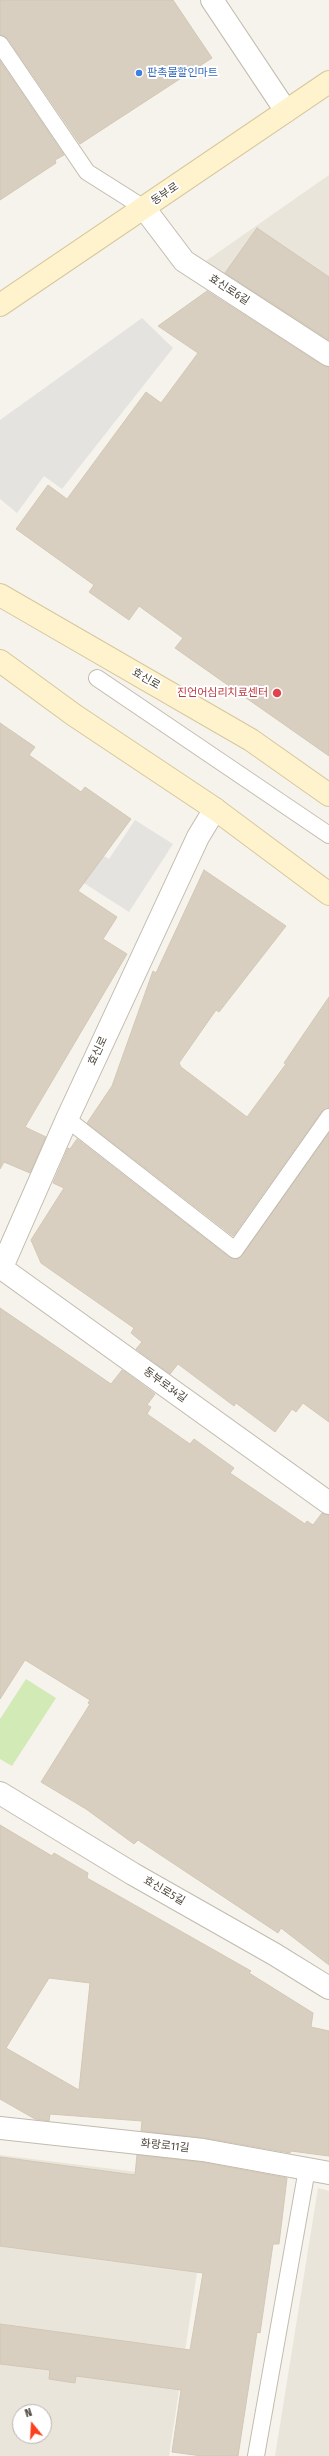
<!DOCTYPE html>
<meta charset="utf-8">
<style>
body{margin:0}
#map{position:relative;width:329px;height:2456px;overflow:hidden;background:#f6f3ec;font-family:"Fira Sans Condensed",sans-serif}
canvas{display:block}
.north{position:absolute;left:12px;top:2404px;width:40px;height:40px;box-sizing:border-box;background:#fff;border:1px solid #b7b4b0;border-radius:50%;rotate:342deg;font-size:11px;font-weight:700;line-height:16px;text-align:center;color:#4b4439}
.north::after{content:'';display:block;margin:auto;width:14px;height:18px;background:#fc3f1d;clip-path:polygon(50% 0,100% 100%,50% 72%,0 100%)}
</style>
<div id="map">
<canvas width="329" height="2456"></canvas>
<div class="north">N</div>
</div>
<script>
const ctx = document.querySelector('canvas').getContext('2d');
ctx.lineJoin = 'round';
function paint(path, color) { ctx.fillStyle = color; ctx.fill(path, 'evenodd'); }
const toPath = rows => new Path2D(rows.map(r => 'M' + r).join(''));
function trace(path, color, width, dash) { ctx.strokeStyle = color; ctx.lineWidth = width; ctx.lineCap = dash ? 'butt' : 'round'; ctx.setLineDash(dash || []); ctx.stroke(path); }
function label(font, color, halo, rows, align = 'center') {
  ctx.font = font + ' "Fira Sans Condensed","Noto Sans KR",sans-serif'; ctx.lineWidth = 4; ctx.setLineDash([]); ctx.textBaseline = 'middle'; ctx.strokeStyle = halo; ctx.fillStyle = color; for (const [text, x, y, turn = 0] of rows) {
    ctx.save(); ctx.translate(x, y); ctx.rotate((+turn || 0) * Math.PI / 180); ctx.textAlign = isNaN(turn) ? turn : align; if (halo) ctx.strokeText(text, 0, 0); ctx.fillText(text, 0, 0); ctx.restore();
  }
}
paint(toPath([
 [329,175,329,343,203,263],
 [0,2155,211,2181,169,2456,0,2456],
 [20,2412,44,2412,44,2436,20,2436],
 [318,2188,329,2191,329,2456,275,2456]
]), '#eae5da');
paint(toPath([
 [26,1679,56,1698,12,1766,0,1759,0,1719]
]), '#d2eab5');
paint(toPath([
 [142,318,173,348,62,489,44,476,17,513,0,499,0,420],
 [135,820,173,844,129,912,76,878,93,849,109,859]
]), '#e5e3e0');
const building = toPath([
 [0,0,173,0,212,58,80,144,8,39,0,35,0,0],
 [0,61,64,155,55,160,56,163,0,200,0,61],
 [257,228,329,277,329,340,225,273,257,228],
 [207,291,322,365,329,367,329,756,175,648,183,638,139,606,129,620,89,592,94,585,16,529,48,485,67,499,146,392,161,403,198,353,158,326,207,291],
 [0,723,35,747,29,755,81,792,85,787,131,819,78,891,117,917,103,939,127,954,25,1127,46,1137,30,1173,4,1162,0,1169,0,723],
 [204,870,286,926,219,1012,216,1010,179,1063,181,1067,247,1117,286,1064,284,1063,329,997,329,1108,321,1112,233,1236,87,1123,112,1086,153,971,156,973,204,870],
 [329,1133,329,1422,303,1403,296,1412,292,1409,275,1432,236,1403,234,1406,178,1364,170,1374,136,1349,142,1342,131,1333,134,1328,41,1263,31,1240,64,1188,53,1183,68,1148,70,1149,77,1139,229,1257,238,1259,329,1133],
 [0,1308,111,1384,122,1370,155,1394,147,1405,151,1407,147,1414,190,1444,194,1439,234,1468,230,1473,305,1524,307,1521,313,1525,322,1513,329,1515,329,1965,281,1928,278,1933,138,1840,134,1844,86,1809,41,1782,90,1704,88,1703,90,1700,25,1660,0,1699,0,1308],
 [0,1825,52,1856,54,1853,88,1873,87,1878,251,1971,249,1973,313,2013,311,2027,329,2031,329,2156,291,2151,290,2153,205,2138,141,2131,142,2121,50,2114,49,2121,35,2119,0,2099,0,1825],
 [49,1978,90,1983,79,2090,6,2048,49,1978],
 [137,2155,201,2162,287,2178,279,2244,273,2244,260,2333,257,2332,238,2456,202,2456,172,2452,181,2390,76,2376,75,2383,49,2379,50,2370,0,2364,0,2324,190,2350,203,2273,0,2246,0,2157,135,2175,137,2155]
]);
paint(building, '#d8cfc1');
trace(building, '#d3c7b4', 1);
const lane = toPath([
 [0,44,87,172,144,208],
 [97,678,329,835],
 [67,1119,235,1250,329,1117],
 [256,2456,307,2169]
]);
const street = toPath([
 [212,0,286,111],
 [144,208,184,261,329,355],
 [0,1267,329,1503],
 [2,1267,67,1119,198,837,215,809],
 [0,1793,133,1874,274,1954,329,1988],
 [0,2128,203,2150,329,2173]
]);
const secondary = toPath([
 [0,305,329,82],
 [0,595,251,740,329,795],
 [0,661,74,715,215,809,329,894]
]);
trace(lane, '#c2bbae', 18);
trace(street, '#c2bbae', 24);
trace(secondary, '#d6c79b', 24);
trace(lane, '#fff', 16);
trace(street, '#fff', 22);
trace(secondary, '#fff3cd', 22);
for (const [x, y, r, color] of [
 [139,73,4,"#3f7fe0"],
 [277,693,5,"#e0444e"]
]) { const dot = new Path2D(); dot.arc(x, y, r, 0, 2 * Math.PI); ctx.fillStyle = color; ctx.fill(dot); trace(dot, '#fff', 1.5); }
label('11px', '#366cbe', '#fff', [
 ["판촉물할인마트",147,73]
], 'left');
label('11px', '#4b4439', '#fff', [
 ["동부로",165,194,-34],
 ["효신로6길",229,290,33],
 ["효신로",146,679,30],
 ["효신로",98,1051,-65],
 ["동부로34길",165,1385,36],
 ["효신로5길",164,1891,30],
 ["화랑로11길",165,2146,6]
]);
label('11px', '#be3a42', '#fff', [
 ["진언어심리치료센터",268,693]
], 'right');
</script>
